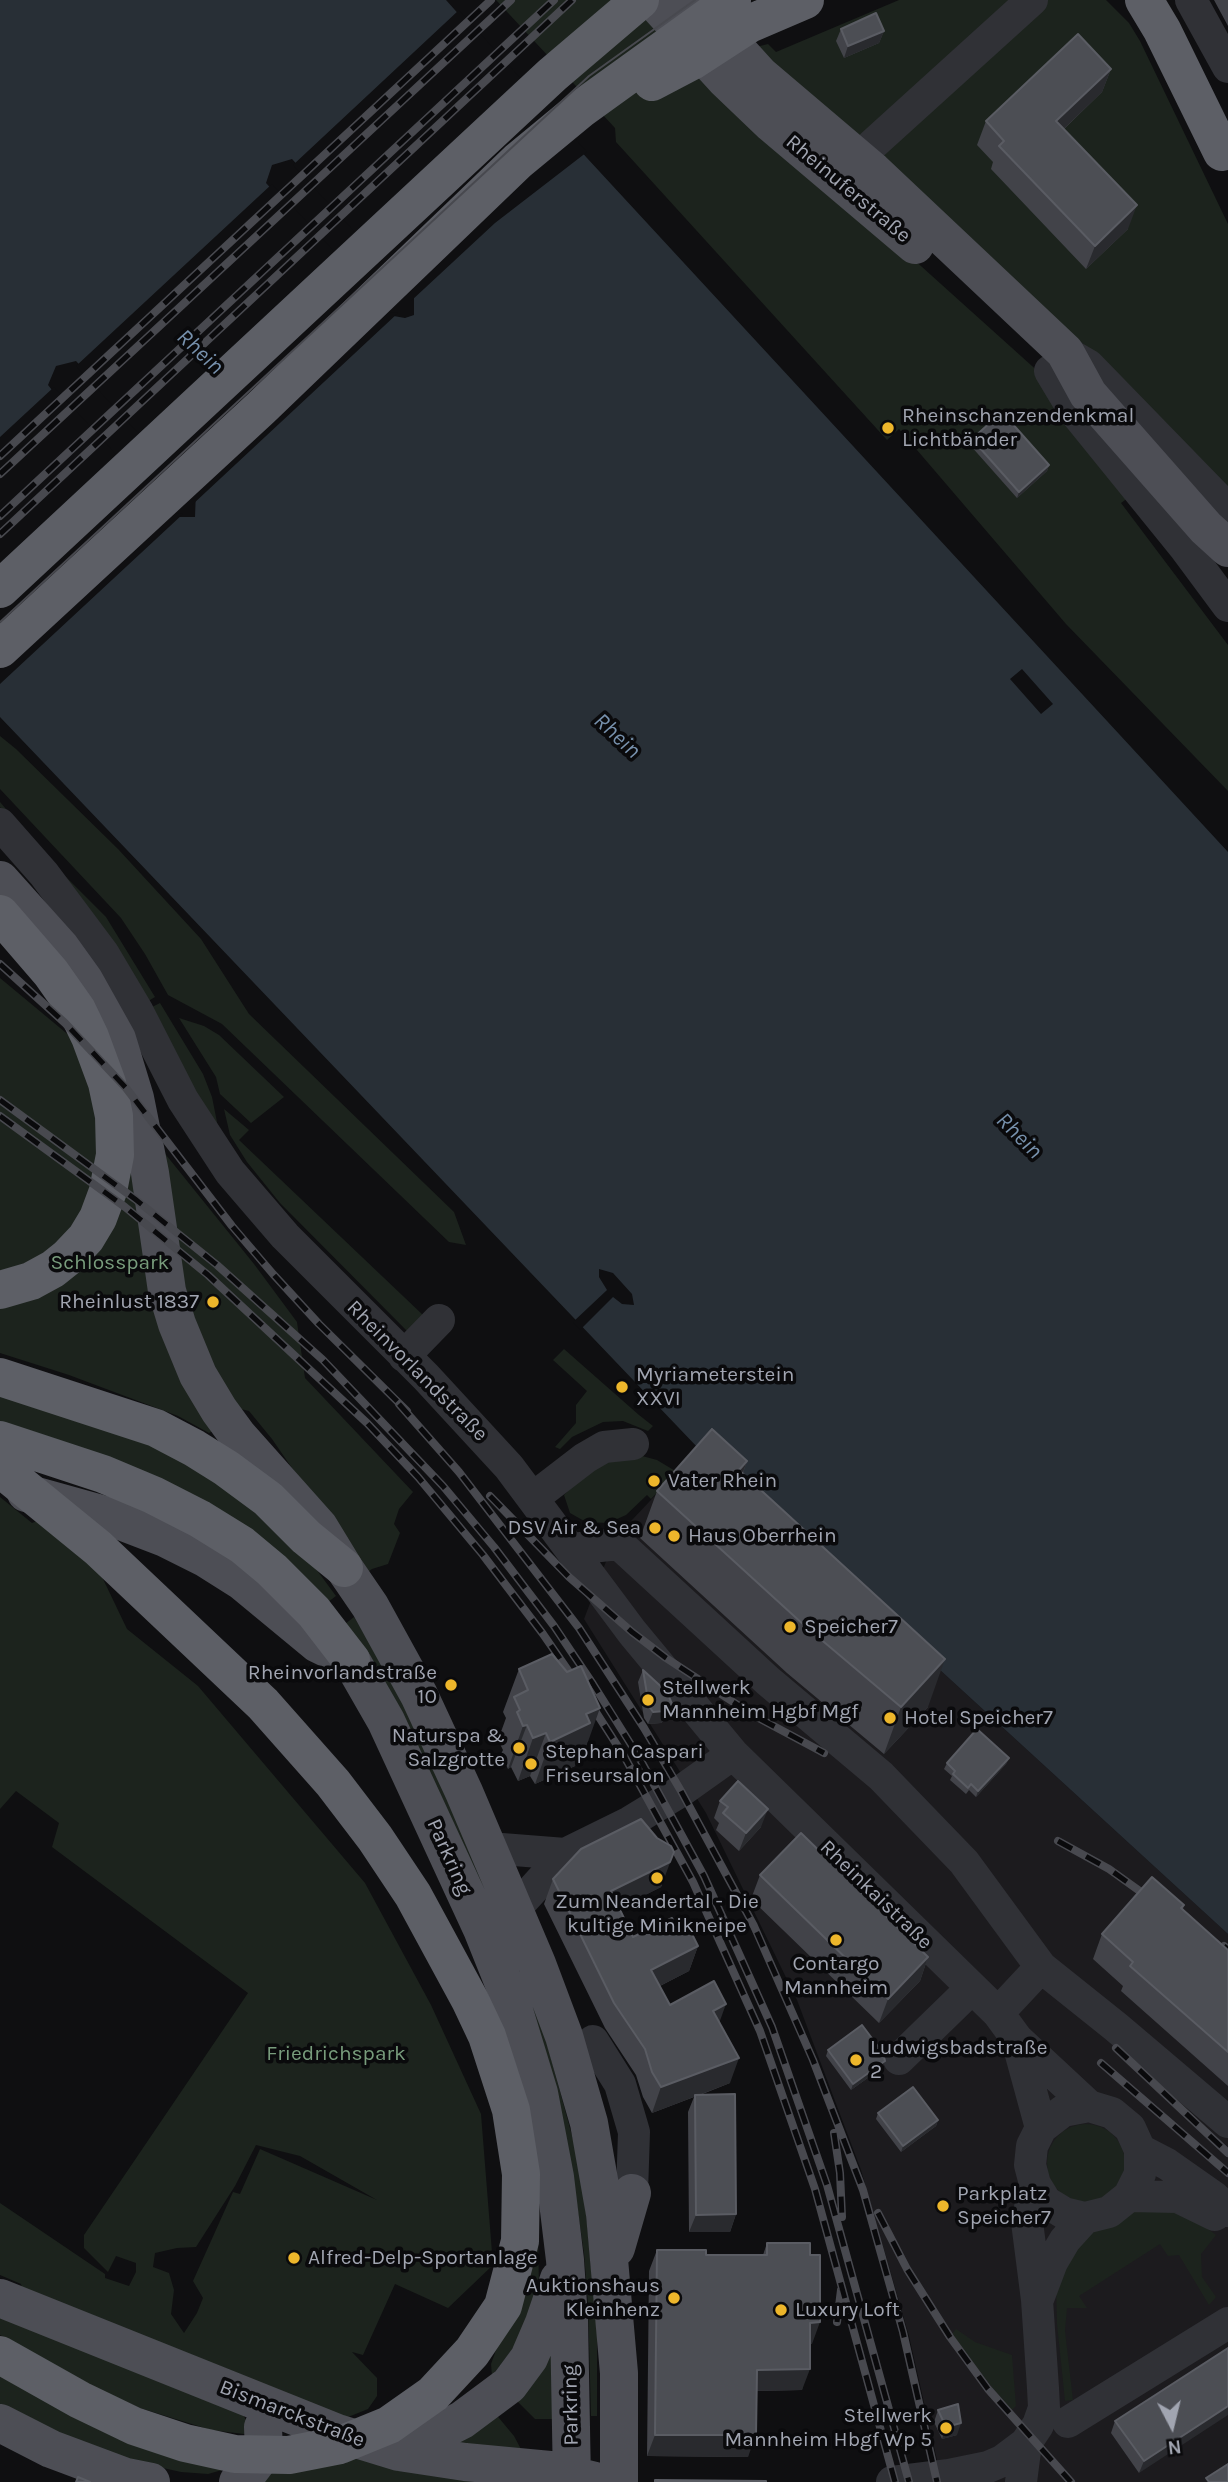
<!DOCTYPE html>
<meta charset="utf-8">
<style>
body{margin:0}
#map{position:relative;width:1228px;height:2482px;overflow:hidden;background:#0f0f11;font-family:Karla,sans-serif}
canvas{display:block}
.north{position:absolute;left:1137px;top:2391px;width:70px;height:70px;-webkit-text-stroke:5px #0a0a0c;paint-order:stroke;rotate:173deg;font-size:19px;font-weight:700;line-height:28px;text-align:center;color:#a1a5b1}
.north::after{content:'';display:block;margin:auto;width:24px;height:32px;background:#a1a5b1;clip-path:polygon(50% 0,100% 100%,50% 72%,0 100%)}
</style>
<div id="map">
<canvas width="1228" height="2482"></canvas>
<div class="north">N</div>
</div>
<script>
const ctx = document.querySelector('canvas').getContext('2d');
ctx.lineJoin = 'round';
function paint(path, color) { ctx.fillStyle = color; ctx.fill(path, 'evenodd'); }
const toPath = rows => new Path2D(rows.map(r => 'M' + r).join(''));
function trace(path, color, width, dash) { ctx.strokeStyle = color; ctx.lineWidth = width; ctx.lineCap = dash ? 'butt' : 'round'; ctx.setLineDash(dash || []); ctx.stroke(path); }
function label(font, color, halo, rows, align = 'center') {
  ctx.font = font + ' Karla,sans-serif'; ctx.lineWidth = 7; ctx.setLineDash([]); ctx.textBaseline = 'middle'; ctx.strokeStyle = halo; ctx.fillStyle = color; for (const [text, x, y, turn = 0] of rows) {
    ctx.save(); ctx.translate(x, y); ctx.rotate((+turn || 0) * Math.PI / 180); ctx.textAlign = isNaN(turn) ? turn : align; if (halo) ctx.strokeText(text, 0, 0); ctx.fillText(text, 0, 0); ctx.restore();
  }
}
paint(toPath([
 [699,1449,1228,1934,1228,2482,942,2482,909,2336,861,2170,797,2000,706,1813,584,1619,615,1538]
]), '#1c1b1e');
paint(toPath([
 [496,0,639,0,841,194,1042,375,1132,495,1121,503,1228,645,1228,791,1066,624,899,429,887,440,616,142,615,128],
 [899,0,1106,0,1129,23,1140,41,1228,224,1228,493,1097,356,811,110,752,48,768,44,776,52],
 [0,736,16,749,118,849,201,939,249,1014,454,1212,466,1245,449,1242,222,1024,168,995,145,954,121,918,0,789],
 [0,802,53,864,106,917,155,997,145,1003,54,870,0,807],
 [0,978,71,1037,254,1264,297,1322,305,1378,413,1492,399,1509,394,1524,400,1533,388,1564,372,1569,365,1574,272,1439,249,1411,196,1398,215,1430,209,1433,178,1416,69,1375,0,1353],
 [160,1003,203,1074,212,1097,221,1142,148,1009],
 [179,1018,204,1026,219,1035,284,1097,251,1123,220,1094,216,1077],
 [224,1109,249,1130,239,1140,424,1316,407,1331,280,1203,247,1162,230,1135],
 [564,1349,639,1415,653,1426,648,1431,623,1421,603,1422,572,1437,560,1449,555,1447,576,1423,576,1405,587,1391,553,1360],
 [0,1384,131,1428,285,1527,336,1596,324,1605,0,1426],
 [631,1453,657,1460,677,1472,651,1499,647,1495,626,1515,608,1523,586,1522,570,1513,564,1495,592,1465],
 [0,1497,32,1523,69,1508,127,1629,198,1686,365,1883,431,2005,481,2114,493,2265,448,2308,395,2284,363,2355,352,2352,377,2378,377,2396,368,2409,338,2421,244,2416,252,2435,211,2430,140,2408,100,2390,0,2335,0,2314,28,2325,21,2284,0,2275,0,2203,105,2274,105,2278,129,2286,136,2272,136,2263,116,2256,108,2272,84,2248,84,2235,248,1993,52,1847,59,1823,16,1791,0,1809],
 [256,2145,300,2156,377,2200,260,2149,240,2194,233,2192,193,2281,203,2298,197,2313,184,2333,171,2314,174,2290,169,2273,153,2267,155,2253,177,2248,196,2247,235,2186],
 [354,1617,391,1678,448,1800,542,2025,577,2154,584,2191,597,2333,597,2416,591,2416,588,2304,584,2253,574,2185,341,1627],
 '1047 2163a39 39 0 1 1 78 0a39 39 0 1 1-78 0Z',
 [1167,2205,1197,2221,1216,2235,1201,2254,1202,2277,1216,2297,1209,2305,1179,2255,1168,2256,1160,2244,1079,2296,1087,2308,1067,2308,1065,2331,1073,2400,1065,2401,1057,2324,1056,2282,1072,2242,1134,2209],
 [538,2234,539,2287,526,2331,492,2376,491,2364],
 [956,2329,975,2342,1012,2355,1016,2406,1012,2410,990,2385,952,2334],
 [555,2334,559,2419,535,2419,512,2396],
 [0,2374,229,2468,208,2474,181,2472,136,2462,84,2446,0,2405],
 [494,2412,514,2436,522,2451,448,2442],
 [342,2456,524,2482,255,2482,264,2472]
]), '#1c231d');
paint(toPath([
 [0,0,446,0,587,158,1228,852,1228,1934,699,1449,0,717],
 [292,159,414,291,414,315,405,318,388,315,266,183,272,165],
 [76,361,196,490,195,517,168,517,52,390,48,385,56,366]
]), '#282f36');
paint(toPath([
 [459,10,587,152,495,223,411,301,411,293,293,165],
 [272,184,390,312,398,313,192,505,192,491,76,366],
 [54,387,170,513,183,514,0,684,0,437],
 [1022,669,1053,704,1041,714,1010,679],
 [599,1269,613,1273,632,1294,634,1305,622,1304,613,1297,580,1330,573,1322,607,1290,599,1277]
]), '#0f0f11');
trace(toPath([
 [1191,0,1228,67],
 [872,145,1032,0],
 [1069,354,1088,365,1228,509],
 [1050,371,1074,411,1185,548,1228,606],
 [0,824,44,874,103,953,138,1012,183,1100,230,1172,285,1236,426,1377,509,1467,632,1632,733,1754,998,2013,1017,2039,1089,2106,1112,2113,1130,2128,1140,2150,1140,2174,1129,2196,1109,2212,1085,2218,1064,2213,1046,2202,1035,2184,1030,2165,1032,2146,1041,2128,1063,2111,1089,2106],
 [404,1356,439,1320],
 [533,1498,585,1458,604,1447,633,1444],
 [572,1549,619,1544,768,1681,881,1776,964,1862,1041,1967,1116,2027,1228,2122],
 [489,1848,565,1854],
 [515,1909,565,1854,630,1822,681,1791,733,1754],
 [998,2013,1041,1967],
 [1017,2040,1041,2128],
 [593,2041,620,2084,634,2132,632,2193],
 [899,2059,972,1988],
 [1140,2150,1167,2164,1214,2197,1228,2211],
 [1129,2196,1178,2197,1215,2215],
 [1038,2299,1052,2262,1065,2240,1085,2218],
 [1068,2422,1228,2323],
 [892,2482,949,2475,988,2467,1002,2461,1026,2443,1038,2425,1044,2408,1043,2388,1037,2300,1027,2222,1035,2184],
 [1021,2482,1026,2443]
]), '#303136', 32);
trace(toPath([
 [653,0,725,79,771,123,915,245],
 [692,0,760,75,873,171,1065,352,1088,394,1206,528,1228,548],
 [0,880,61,948,84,980,117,1039,135,1098,150,1173,167,1291,177,1324,198,1375,219,1410,238,1436,319,1527,344,1568,370,1606,419,1695,464,1792,537,1964,564,2036,589,2123,605,2214,619,2373,619,2482],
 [26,1493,105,1515,165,1538,205,1558,243,1582,318,1644,351,1660,386,1721,482,1929,512,2004,539,2093,555,2177,565,2260,569,2319,572,2482],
 [616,2248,632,2193],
 [0,2298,337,2433,399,2452,465,2462,550,2470,595,2481],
 [0,2423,51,2449,126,2477,151,2482],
 [399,2452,462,2420,509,2385,529,2358,544,2323,559,2279],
 [238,2482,245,2477,264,2452,263,2427]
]), '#4d4e55', 38);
trace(toPath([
 [1144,0,1162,30,1222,152],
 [652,82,692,61,749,24,805,0],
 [0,589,552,75,640,0],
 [0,649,261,408,518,161,581,109,732,0],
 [0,914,51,973,77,1010,90,1037,107,1083,114,1116,115,1155,108,1191,98,1218,86,1238,68,1257,53,1269,31,1281,0,1290],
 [0,1377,156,1428,194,1448,226,1468,268,1499,306,1537,344,1568],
 [0,1440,103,1474,153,1495,200,1519,242,1545,272,1570,314,1612,351,1660],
 [0,1468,98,1548,263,1704,333,1783,375,1838,413,1895,470,2000,487,2036,511,2110,521,2174,520,2241,503,2306,472,2352,433,2394,389,2425,340,2445,289,2455,235,2454,185,2443,134,2426,80,2400,0,2355]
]), '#5d5f66', 38);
trace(toPath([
 [0,622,589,76,695,0]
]), '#48494f', 2);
const rail = toPath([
 [0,456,491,0],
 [0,474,511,0],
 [0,516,554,0],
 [0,534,572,0],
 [0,964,65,1023,126,1088,232,1226,273,1274,319,1324,407,1411],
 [0,1100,135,1199,217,1265,323,1360,443,1486,494,1547,554,1626,593,1684,640,1759,704,1876,772,2027,827,2185,909,2482],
 [0,1116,125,1207,208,1275,367,1423,418,1477,483,1555,543,1634,583,1692,624,1756,693,1882,760,2031,815,2189,895,2482],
 [399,1404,459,1472,579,1628,644,1728,681,1791,754,1926,813,2060,863,2190,903,2332,937,2482],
 [490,1496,569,1577,632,1632,666,1658,753,1715,824,1753],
 [1058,1841,1109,1869,1155,1902],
 [1224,1946,1228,1949],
 [1116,2048,1228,2153],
 [1101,2063,1228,2173],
 [834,2133,840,2173,842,2217],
 [878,2213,907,2269,950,2337,988,2389,1071,2482],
 [837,2322,841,2290]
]);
trace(rail, '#48494f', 8);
trace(rail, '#0a0a0c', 5, [16]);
paint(toPath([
 [1214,0,1228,0,1228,26],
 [841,29,884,31,879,43,844,58,836,41],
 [1111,69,1102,92,1064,129,1128,229,1086,269,991,169,993,162,977,145,986,121],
 [972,439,1049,465,1047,471,1017,498,970,445],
 [747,1461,743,1473,928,1707,884,1754,787,1673,640,1538,657,1491],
 [519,1669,585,1750,579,1753,575,1766,535,1784,530,1776,518,1781,511,1767,508,1769,501,1754,503,1750,498,1740,506,1718,503,1712],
 [643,1670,668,1716,661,1723,648,1724,644,1718,638,1682],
 [1009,1758,1006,1764,976,1797,969,1790,966,1794,950,1780,952,1776,944,1769,947,1763],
 [720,1801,761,1827,739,1851,716,1830,719,1823,714,1818],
 [760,1875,928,1957,920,1981,879,2023,751,1899],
 [665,1877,661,1887,619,1908,633,1937,678,1931,698,1946,689,1971,660,1986,670,2005,719,2022,730,2083,700,2095,736,2214,730,2232,689,2232,688,2112,694,2097,652,2113,643,2097,636,2075,605,2028,544,1904,553,1879],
 [1184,1905,1183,1909,1228,1950,1228,2086,1121,1991,1123,1986,1093,1959,1102,1934],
 [828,2050,883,2067,851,2090,826,2056],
 [878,2113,938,2120,936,2126,901,2152,876,2119],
 [767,2243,812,2344,810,2344,802,2390,756,2391,748,2457,647,2456,649,2271,657,2250,706,2255,763,2255],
 [1228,2348,1139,2473,1111,2433,1115,2421],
 [938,2410,957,2435,942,2439,934,2422]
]), '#424349');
paint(toPath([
 [884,31,879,43,844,58,848,46],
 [1111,69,1102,92,1048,144,1056,121],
 [1137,205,1128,229,1086,269,1095,246],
 [1049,465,1047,471,1017,498,1019,492],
 [747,1461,730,1508,739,1470],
 [945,1659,928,1707,884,1754,901,1707],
 [672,1704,668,1716,661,1723,648,1724,653,1712],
 [600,1708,585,1750,579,1753,575,1766,535,1784,550,1742,586,1714],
 [527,1725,511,1767,508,1769,523,1726],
 [546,1733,530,1776,518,1781,533,1738],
 [1009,1758,1006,1764,976,1797,978,1791],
 [768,1809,761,1827,739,1851,746,1833],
 [674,1852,661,1887,602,1917,611,1891],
 [698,1946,689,1971,642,1995,651,1970],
 [928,1957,920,1981,879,2023,888,1999],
 [726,2004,717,2029,713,2011],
 [739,2058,730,2083,652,2113,661,2087],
 [885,2061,883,2067,851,2090,853,2084],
 [938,2120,936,2126,901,2152,903,2146],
 [736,2214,730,2232,689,2232,696,2215],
 [820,2322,812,2344,802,2344,810,2323],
 [810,2369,802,2390,749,2391,757,2370],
 [1228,2406,1228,2415,1139,2473,1144,2461],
 [961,2423,957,2435,942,2439,946,2427],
 [655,2435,756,2435,748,2457,647,2456]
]), '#292a2e');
const building = toPath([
 [876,13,884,31,848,46,841,29,876,13],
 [1078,34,1111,69,1056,121,1137,205,1095,246,999,146,1004,141,986,121,1078,34],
 [1002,412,1049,465,1019,492,972,439,1002,412],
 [712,1429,747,1461,739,1470,945,1659,901,1707,805,1626,657,1491,712,1429],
 [552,1654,567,1672,581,1666,600,1708,586,1714,590,1723,550,1742,546,1733,533,1738,527,1725,523,1726,517,1712,520,1710,514,1697,528,1690,519,1669,552,1654],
 [643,1670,667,1692,672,1704,665,1711,653,1712,649,1706,643,1670],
 [977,1729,1009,1758,978,1791,971,1784,968,1788,953,1774,955,1771,947,1763,977,1729],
 [738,1781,768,1809,746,1833,723,1813,728,1807,720,1801,738,1781],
 [641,1819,657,1838,671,1846,674,1852,670,1862,611,1891,633,1937,672,1918,678,1931,688,1926,698,1946,651,1970,670,2005,714,1981,726,2004,713,2011,739,2058,661,2087,652,2072,645,2049,614,2003,553,1879,581,1849,641,1819],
 [801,1833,928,1957,888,1999,760,1875,801,1833],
 [1152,1877,1184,1905,1181,1908,1228,1950,1228,2052,1130,1966,1133,1962,1102,1934,1152,1877],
 [862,2025,883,2053,885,2061,853,2084,828,2050,862,2025],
 [913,2087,938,2120,903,2146,878,2113,913,2087],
 [735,2094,736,2214,696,2215,695,2095,735,2094],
 [767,2243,810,2243,810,2255,820,2255,820,2322,810,2323,810,2369,757,2370,756,2435,655,2435,657,2250,706,2250,706,2255,767,2255,767,2243],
 [1228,2348,1228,2406,1144,2461,1115,2421,1228,2348],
 [958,2404,961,2423,946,2427,938,2410,958,2404],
 [1228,2464,1228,2482,1209,2482,1206,2478,1228,2464],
 [78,2477,90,2482,76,2482,78,2477],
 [655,2480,766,2481,766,2482,655,2482,655,2480]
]);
paint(building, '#4c4e54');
trace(building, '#5a5c63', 2);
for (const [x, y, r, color] of [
 [888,428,7,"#edb62b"],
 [213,1302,7,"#edb62b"],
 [622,1387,7,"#edb62b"],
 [654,1481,7,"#edb62b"],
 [655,1528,7,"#edb62b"],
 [674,1536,7,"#edb62b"],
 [790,1627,7,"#edb62b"],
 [451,1685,7,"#edb62b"],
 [648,1700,7,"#edb62b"],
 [890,1718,7,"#edb62b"],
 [519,1748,7,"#edb62b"],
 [531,1764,7,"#edb62b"],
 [657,1878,7,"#edb62b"],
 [836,1940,7,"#edb62b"],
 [856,2060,7,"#edb62b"],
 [943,2206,7,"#edb62b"],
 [294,2258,7,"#edb62b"],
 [674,2298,7,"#edb62b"],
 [781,2310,7,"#edb62b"],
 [946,2428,7,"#edb62b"]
]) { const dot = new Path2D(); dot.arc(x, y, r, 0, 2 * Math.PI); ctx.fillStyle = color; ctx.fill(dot); trace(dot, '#0a0a0c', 2.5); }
label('21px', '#a1a5b1', '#0a0a0c', [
 ["Rheinuferstraße",848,189,40],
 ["Rheinvorlandstraße",417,1371,45],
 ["Parkring",449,1857,66],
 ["Rheinkaistraße",876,1895,44],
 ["Parkring",571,2405,-91],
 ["Bismarckstraße",292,2414,21]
]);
label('21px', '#a1a5b1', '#0a0a0c', [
 ["Rheinschanzendenkmal",902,416],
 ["Lichtbänder",902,440],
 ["Rheinlust 1837",199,1302,"right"],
 ["Myriameterstein",636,1375],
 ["XXVI",636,1399],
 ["Vater Rhein",668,1481],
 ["DSV Air & Sea",641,1528,"right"],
 ["Haus Oberrhein",688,1536],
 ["Speicher7",804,1627],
 ["Rheinvorlandstraße",437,1673,"right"],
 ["10",437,1697,"right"],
 ["Stellwerk",662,1688],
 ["Mannheim Hgbf Mgf",662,1712],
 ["Hotel Speicher7",904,1718],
 ["Naturspa &",505,1736,"right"],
 ["Salzgrotte",505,1760,"right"],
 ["Stephan Caspari",545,1752],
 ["Friseursalon",545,1776],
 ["Zum Neandertal - Die",657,1902,"center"],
 ["kultige Minikneipe",657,1926,"center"],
 ["Contargo",836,1964,"center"],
 ["Mannheim",836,1988,"center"],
 ["Ludwigsbadstraße",870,2048],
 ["2",870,2072],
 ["Parkplatz",957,2194],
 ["Speicher7",957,2218],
 ["Alfred-Delp-Sportanlage",308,2258],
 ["Auktionshaus",660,2286,"right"],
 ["Kleinhenz",660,2310,"right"],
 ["Luxury Loft",795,2310],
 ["Stellwerk",932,2416,"right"],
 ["Mannheim Hbgf Wp 5",932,2440,"right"]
], 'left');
label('21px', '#789c7c', '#0a0a0c', [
 ["Schlosspark",110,1263],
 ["Friedrichspark",336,2054]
]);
label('italic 23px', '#7791ad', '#0a0a0c', [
 ["Rhein",200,352,43],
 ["Rhein",617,736,43],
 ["Rhein",1019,1136,45]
]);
</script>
